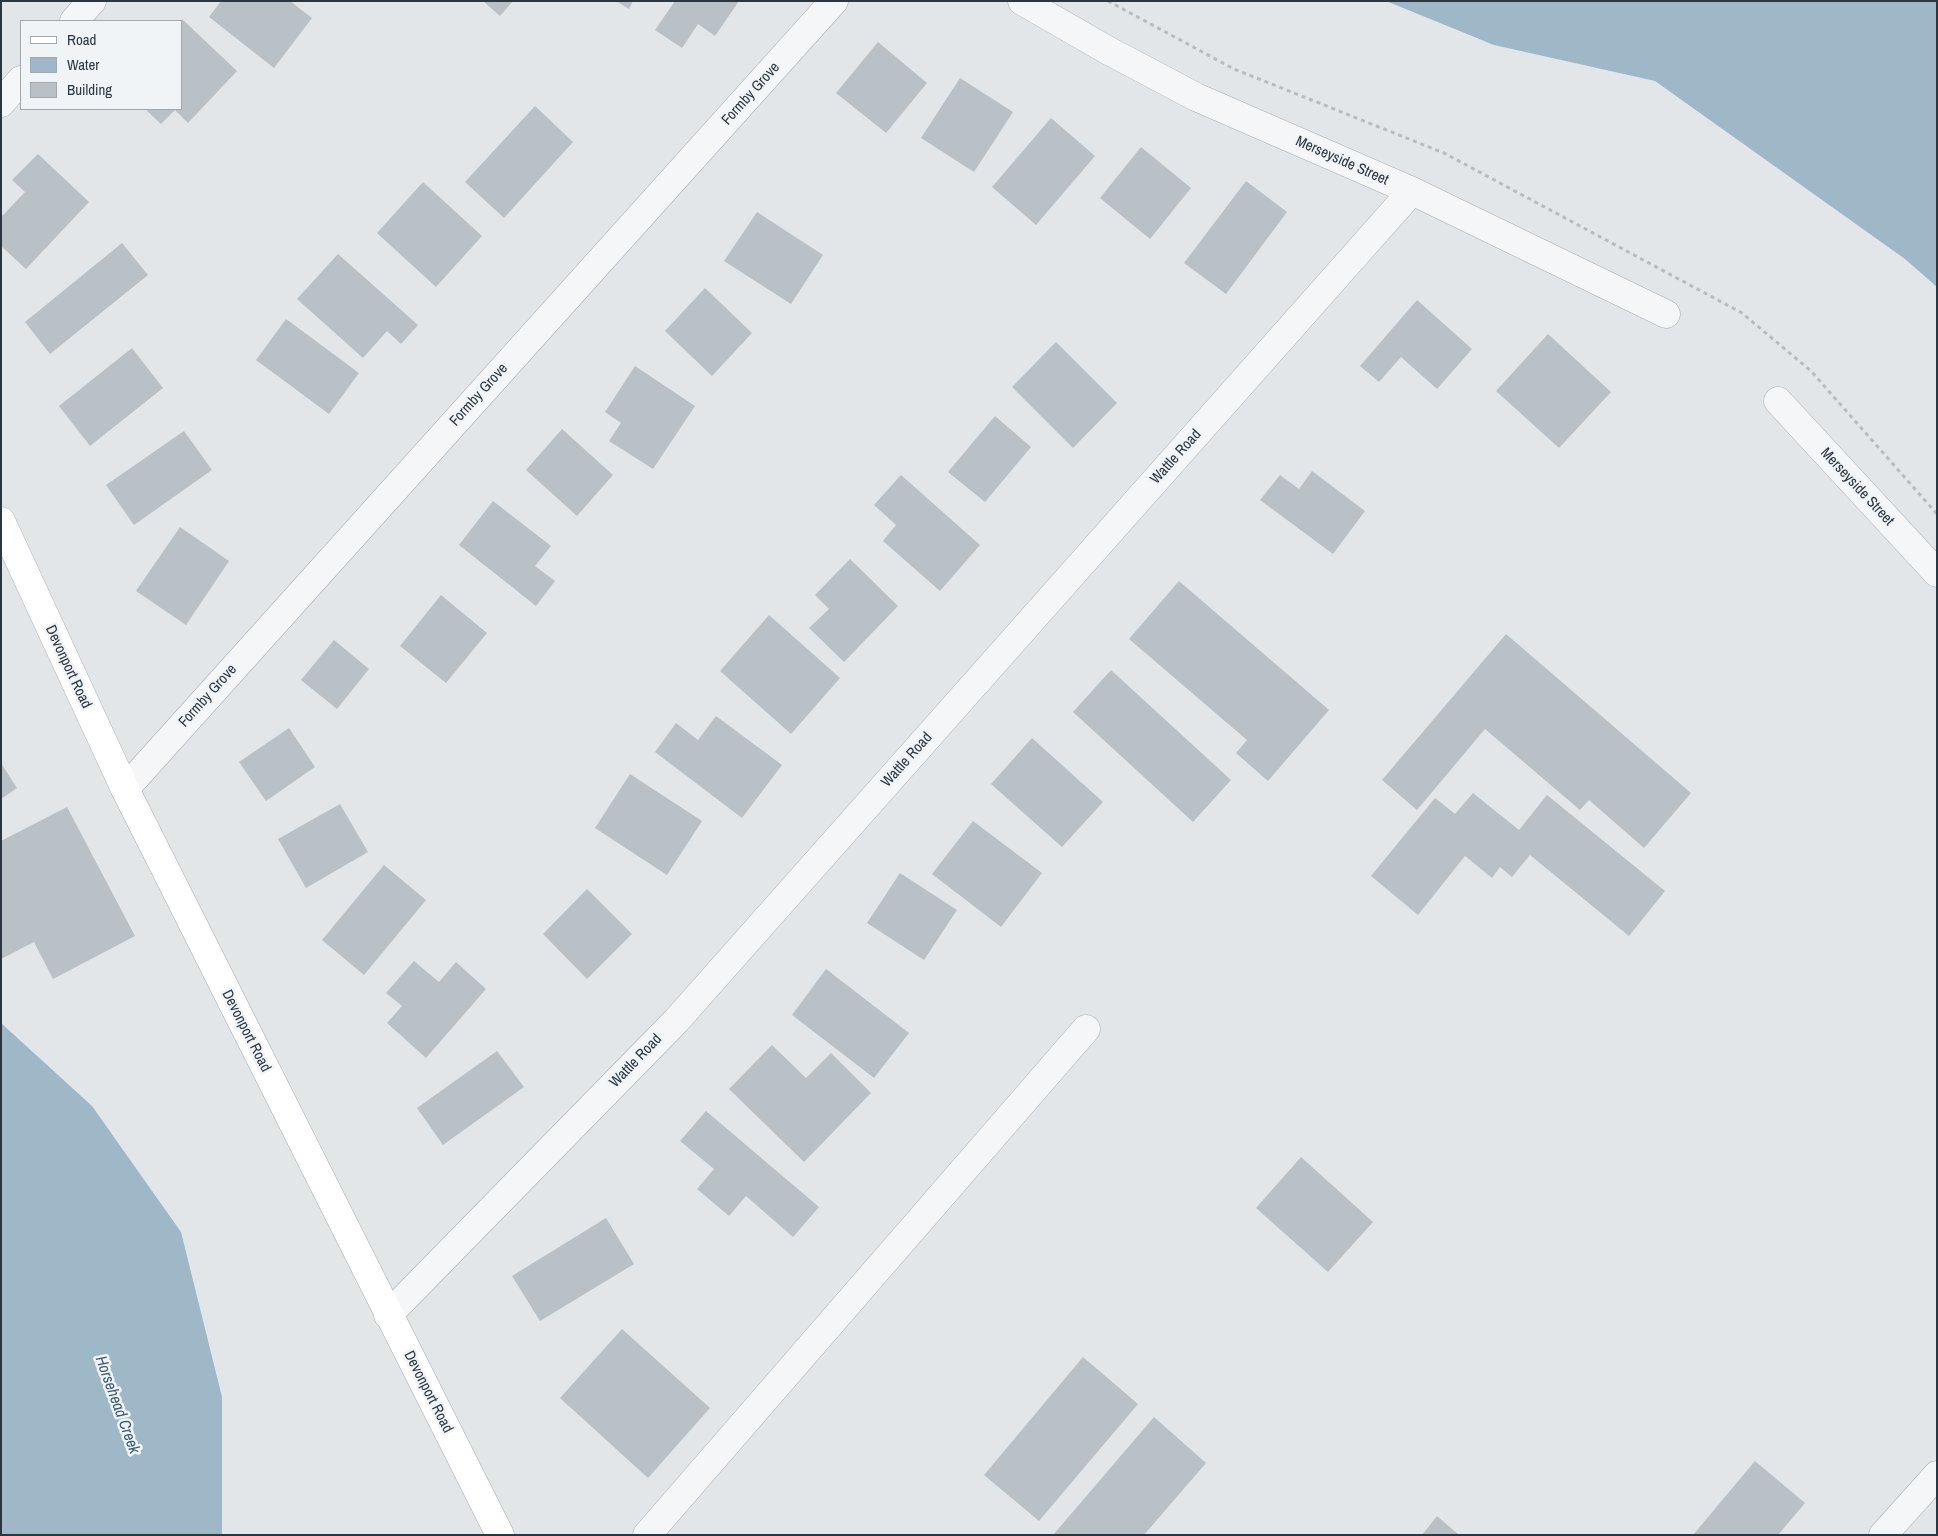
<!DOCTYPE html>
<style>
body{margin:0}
#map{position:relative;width:1938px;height:1536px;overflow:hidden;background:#e2e6e9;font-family:"Archivo Narrow",sans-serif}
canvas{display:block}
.frame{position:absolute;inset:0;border:2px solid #2b3640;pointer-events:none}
.legend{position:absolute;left:20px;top:20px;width:162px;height:90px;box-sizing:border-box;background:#f1f4f7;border:1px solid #a2a8ae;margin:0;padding:6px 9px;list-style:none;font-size:15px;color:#2b3640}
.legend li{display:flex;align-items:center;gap:10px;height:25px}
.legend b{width:25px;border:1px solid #a2a8ae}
</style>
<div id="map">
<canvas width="1938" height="1536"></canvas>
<div class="frame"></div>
<ul class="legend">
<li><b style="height:6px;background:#fff"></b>Road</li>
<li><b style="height:14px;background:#9fb8c7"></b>Water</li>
<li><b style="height:14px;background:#b9c0c6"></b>Building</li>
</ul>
</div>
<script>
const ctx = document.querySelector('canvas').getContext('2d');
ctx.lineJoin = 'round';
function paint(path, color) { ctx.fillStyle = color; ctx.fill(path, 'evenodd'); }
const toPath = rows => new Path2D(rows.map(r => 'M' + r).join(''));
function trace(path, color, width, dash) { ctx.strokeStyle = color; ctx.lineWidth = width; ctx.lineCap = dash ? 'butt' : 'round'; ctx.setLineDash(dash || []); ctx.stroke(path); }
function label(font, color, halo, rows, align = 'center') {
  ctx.font = font + ' "Archivo Narrow",sans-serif'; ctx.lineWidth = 5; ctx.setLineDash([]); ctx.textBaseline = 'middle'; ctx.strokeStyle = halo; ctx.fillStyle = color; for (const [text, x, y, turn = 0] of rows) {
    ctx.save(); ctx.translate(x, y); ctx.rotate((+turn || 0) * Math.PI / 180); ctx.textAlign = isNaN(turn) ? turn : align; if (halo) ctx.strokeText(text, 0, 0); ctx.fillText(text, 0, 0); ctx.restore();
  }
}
paint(toPath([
 [1386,1,1937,1,1937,287,1905,259,1655,81,1494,45],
 [1,1023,92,1106,181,1232,222,1397,222,1535,1,1535]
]), '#9fb8c7');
paint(toPath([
 [221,1,290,1,312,18,274,68,209,17],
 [483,1,513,1,500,16],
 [616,1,633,1,629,9],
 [675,1,739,1,715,36,698,24,682,48,655,30],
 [182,19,237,71,188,123,175,110,161,124,145,109,181,109],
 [878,42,927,83,886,133,836,93],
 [960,78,1013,112,974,172,921,138],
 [535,106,573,142,504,218,465,182],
 [1051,118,1095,156,1036,225,992,187],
 [1141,147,1191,188,1150,239,1100,198],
 [38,154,89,202,26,269,1,246,1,217,25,192,12,180],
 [1246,181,1287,212,1226,294,1184,263],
 [423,182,482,236,436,287,377,233],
 [757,212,823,255,791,304,724,261],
 [122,243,148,275,50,354,25,322],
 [338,254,418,325,401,344,387,331,363,358,297,299],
 [705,288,752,333,712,376,665,331],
 [1417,300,1472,349,1437,389,1401,357,1379,382,1360,366],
 [286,319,359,373,329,414,256,360],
 [1548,334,1611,392,1559,448,1496,391],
 [1056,342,1117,403,1073,448,1012,387],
 [132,348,163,388,90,446,59,406],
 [635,366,695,406,653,469,609,441,621,423,605,412],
 [995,416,1031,447,985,502,948,472],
 [562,429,613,475,577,516,526,470],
 [184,431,212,470,134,525,106,485],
 [1312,471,1365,511,1333,554,1260,500,1280,475,1299,489],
 [901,475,980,545,940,591,883,541,896,525,874,505],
 [493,501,551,546,535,566,555,581,536,606,459,545],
 [180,527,229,561,186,625,136,591],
 [850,559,898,606,844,662,809,628,829,609,815,595],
 [1179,581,1329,710,1268,781,1236,753,1247,740,1129,639],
 [441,595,487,633,446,683,400,646],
 [769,615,840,678,791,734,720,671],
 [1506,634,1691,793,1644,848,1589,800,1580,810,1485,729,1417,810,1382,780],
 [334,640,369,669,337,709,301,680],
 [1111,670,1231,780,1193,822,1073,712],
 [716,716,782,765,742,818,655,752,676,723,698,740],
 [289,728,315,767,266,801,239,762],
 [1032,738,1103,802,1062,847,991,784],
 [1,763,17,788,1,799],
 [630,774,702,821,667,875,595,828],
 [1473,793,1519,830,1547,795,1665,891,1629,936,1530,855,1512,877,1500,867,1492,878,1465,856,1418,915,1371,876,1435,798,1455,814],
 [340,804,368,852,306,888,278,839],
 [67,807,135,936,53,979,34,942,1,959,1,841],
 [973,821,1042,873,1001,927,932,874],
 [384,865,426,900,364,975,322,940],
 [900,873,957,910,924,960,867,923],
 [587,889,632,934,587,979,543,934],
 [414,961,439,982,456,962,486,989,426,1058,387,1023,402,1006,386,993],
 [826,969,909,1033,874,1078,792,1015],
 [772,1045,806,1078,831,1053,871,1093,804,1162,729,1089],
 [497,1051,524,1087,443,1145,417,1108],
 [706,1111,819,1207,793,1237,746,1196,729,1216,697,1189,714,1169,680,1141],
 [1301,1157,1373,1222,1328,1272,1256,1208],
 [606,1218,634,1264,540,1321,512,1276],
 [622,1329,710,1408,648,1478,560,1398],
 [1083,1357,1138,1404,1039,1521,984,1475],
 [1154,1417,1206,1463,1144,1535,1053,1535],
 [1755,1461,1805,1503,1778,1535,1693,1535],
 [1437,1516,1459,1535,1422,1535]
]), '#b9c0c6');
const minor = toPath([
 [1022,1,1109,51,1196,97,1412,191,1666,314],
 [74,21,92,1],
 [1,103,21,80],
 [1778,401,1937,573],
 [125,789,834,1],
 [388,1315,676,1021,1412,191],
 [647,1535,1086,1029],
 [1883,1535,1937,1475]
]);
const major = toPath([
 [1,521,125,789,500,1535]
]);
trace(minor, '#a7aeb3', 29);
trace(major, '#a2acb4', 29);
trace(toPath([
 [1108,1,1234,69,1444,153,1742,313,1811,371,1937,514]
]), '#b8bcc1', 3, [4, 4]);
trace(minor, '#f4f6f8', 28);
trace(major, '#fff', 28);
label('15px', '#2b3640', '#f1f4f7', [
 ["Formby Grove",751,94,-48],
 ["Merseyside Street",1342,161,24],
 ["Formby Grove",479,395,-48],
 ["Wattle Road",1176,457,-48],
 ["Merseyside Street",1857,487,47],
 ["Devonport Road",68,667,65],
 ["Formby Grove",208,696,-48],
 ["Wattle Road",907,760,-48],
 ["Devonport Road",246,1031,63],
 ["Wattle Road",636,1061,-46],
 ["Devonport Road",428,1392,63]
]);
label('italic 16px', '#385a72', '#f1f4f7', [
 ["Horsehead Creek",117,1405,70]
]);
</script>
